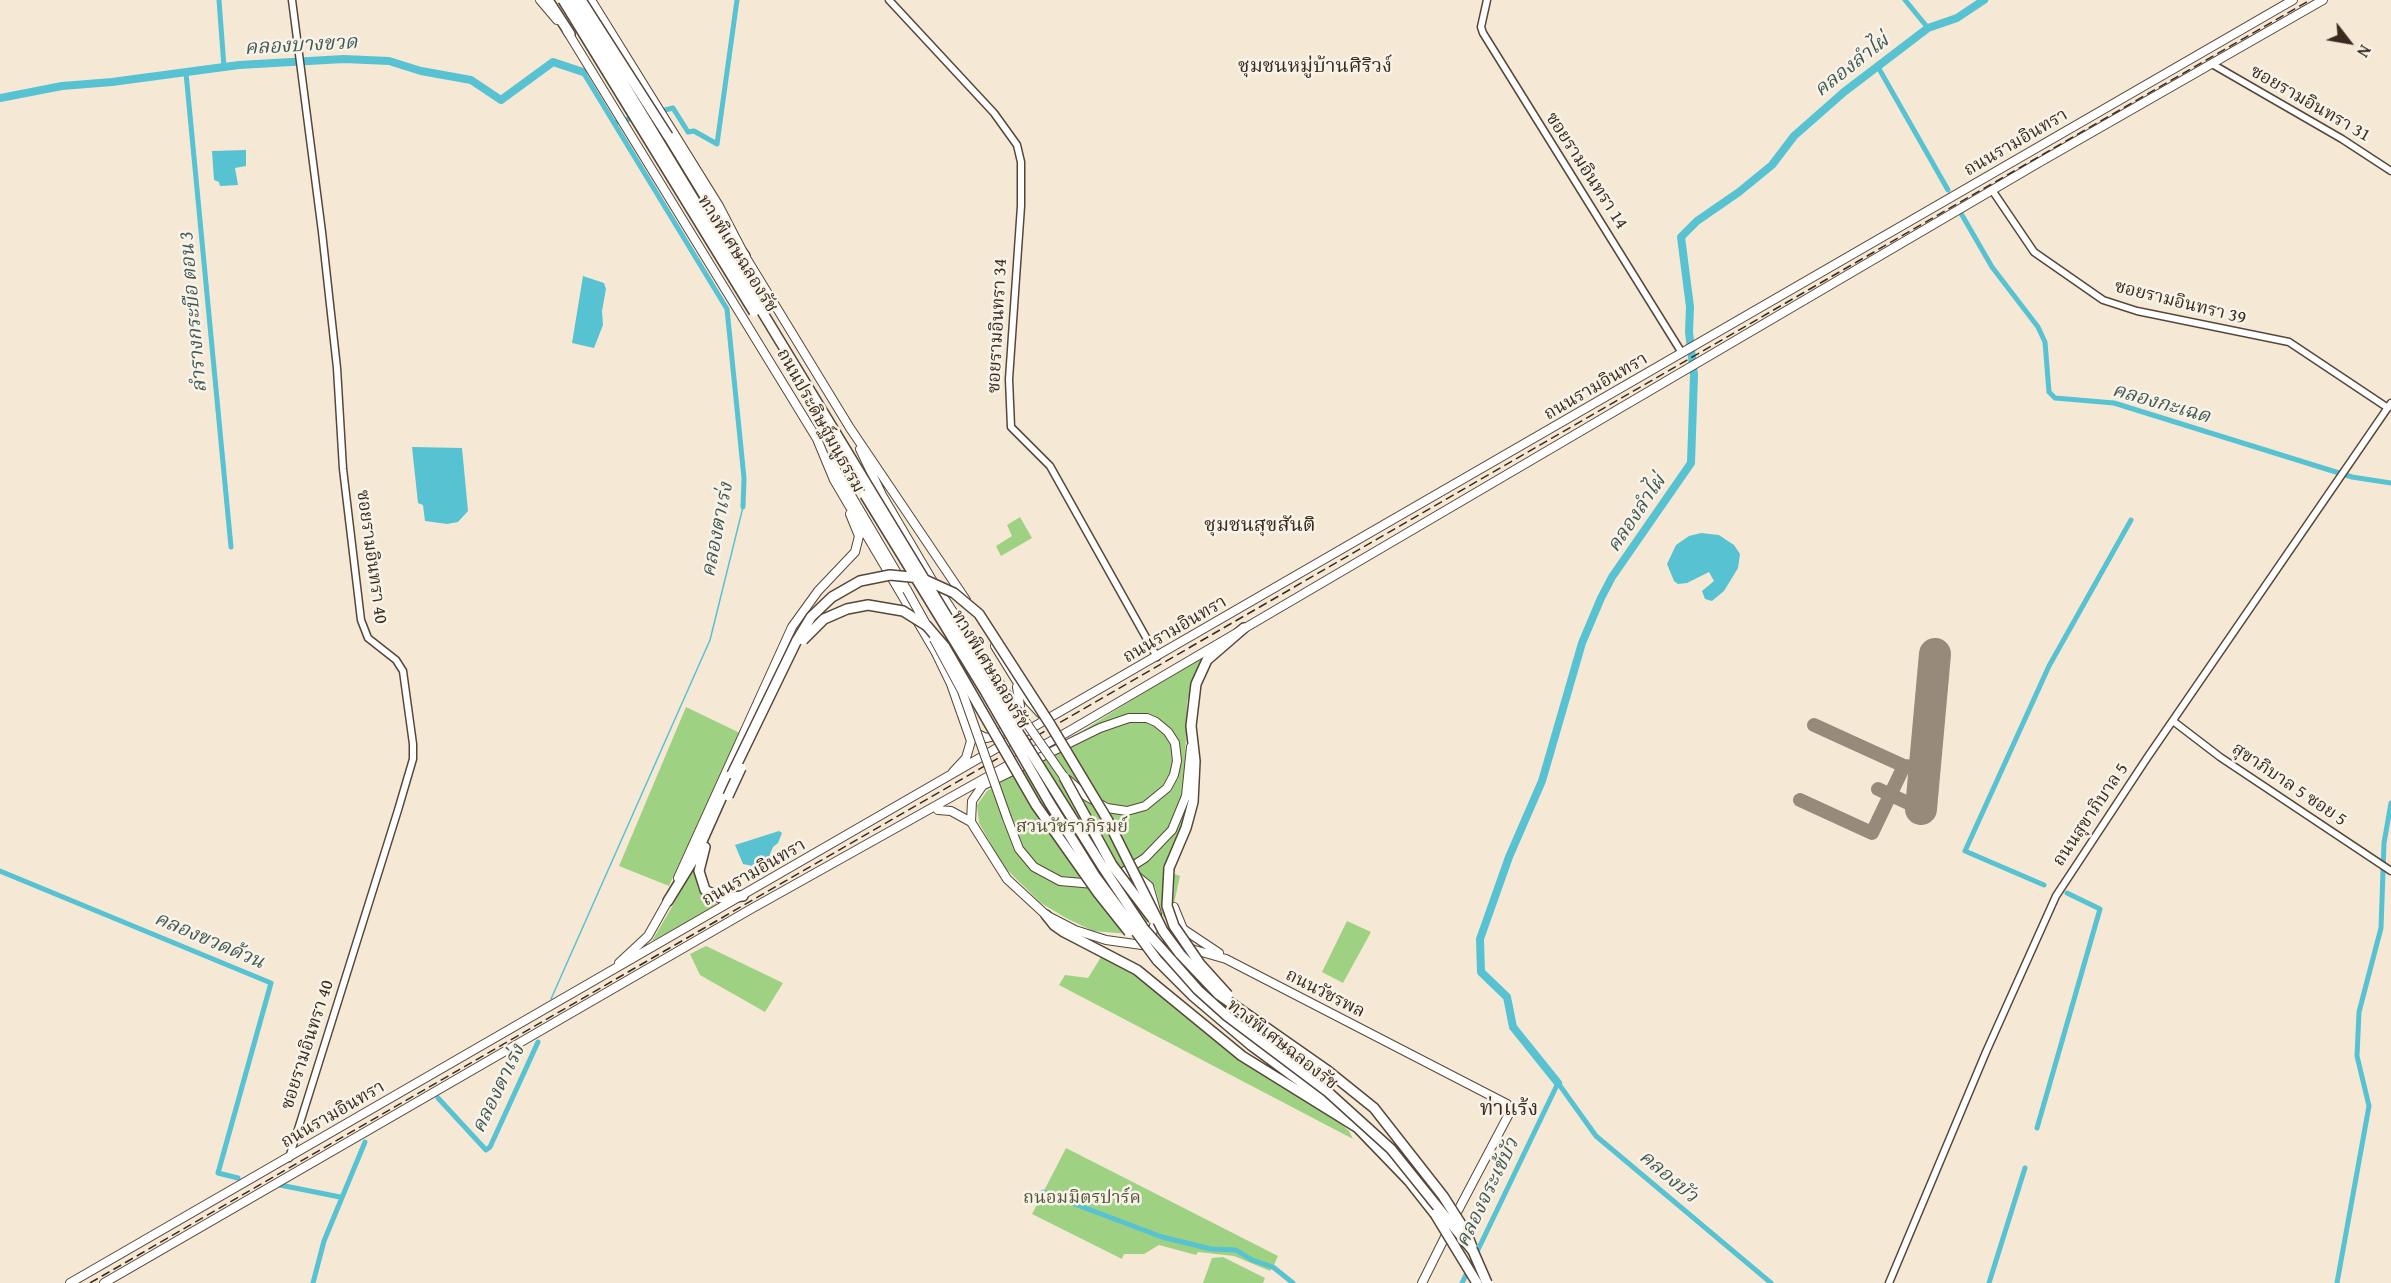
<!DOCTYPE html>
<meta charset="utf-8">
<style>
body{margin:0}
#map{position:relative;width:2391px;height:1283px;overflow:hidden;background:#f5e9d5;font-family:"Gentium Book Plus",serif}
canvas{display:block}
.north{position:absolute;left:2319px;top:12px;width:60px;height:60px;-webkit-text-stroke:4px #f7f3e8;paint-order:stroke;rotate:121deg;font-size:16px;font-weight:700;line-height:24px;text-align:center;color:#3b2a1e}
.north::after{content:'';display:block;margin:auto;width:21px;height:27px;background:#3b2a1e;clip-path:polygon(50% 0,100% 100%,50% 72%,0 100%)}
</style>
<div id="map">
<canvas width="2391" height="1283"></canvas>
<div class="north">N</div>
</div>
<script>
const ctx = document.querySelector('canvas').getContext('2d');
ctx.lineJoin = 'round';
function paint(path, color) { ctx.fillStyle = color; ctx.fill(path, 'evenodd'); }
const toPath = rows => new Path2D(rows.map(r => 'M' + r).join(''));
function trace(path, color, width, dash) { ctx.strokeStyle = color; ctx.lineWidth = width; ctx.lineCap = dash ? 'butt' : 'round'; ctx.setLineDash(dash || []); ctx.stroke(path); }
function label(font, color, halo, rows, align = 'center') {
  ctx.font = font + ' "Gentium Book Plus","Noto Serif Thai",serif'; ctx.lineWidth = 5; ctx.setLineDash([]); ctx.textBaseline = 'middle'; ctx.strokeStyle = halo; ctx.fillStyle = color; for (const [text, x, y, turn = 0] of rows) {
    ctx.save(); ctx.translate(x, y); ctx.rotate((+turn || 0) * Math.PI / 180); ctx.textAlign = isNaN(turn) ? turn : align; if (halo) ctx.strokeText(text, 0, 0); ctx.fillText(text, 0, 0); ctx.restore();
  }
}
paint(toPath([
 [1020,517,1032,538,1001,556,996,546,1012,536,1007,525],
 [1211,650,1194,676,1187,702,1185,763,1191,798,1166,871,1180,876,1173,908,1167,918,1163,917,1155,887,1142,876,1151,906,1144,933,1141,935,1093,931,1066,918,1041,903,1004,867,979,823,977,805,987,791],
 [686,707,740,733,669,886,619,866],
 [694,869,698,889,703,895,717,903,716,906,652,941],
 [1347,921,1371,932,1343,983,1322,972],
 [706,946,783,983,765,1012,700,975,690,954],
 [1103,954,1139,975,1217,1042,1333,1117,1349,1131,1353,1139,1059,985,1065,975,1088,978],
 [1066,1148,1278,1256,1273,1267,1270,1271,1234,1256,1198,1252,1196,1255,1159,1245,1144,1254,1124,1254,1122,1259,1032,1214],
 [1223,1257,1265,1278,1263,1283,1203,1283,1212,1258]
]), '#9ed282');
paint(toPath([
 [246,150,246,166,235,168,238,185,220,186,219,182,214,180,212,151],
 [583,276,604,283,606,289,602,311,603,325,594,348,572,343],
 [412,447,462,448,468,511,458,522,447,524,425,521,423,505,418,503],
 [1701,533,1719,535,1734,545,1740,554,1738,568,1724,591,1712,601,1705,599,1702,591,1714,581,1709,572,1687,583,1678,584,1674,581,1667,564,1676,545,1689,536],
 [779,831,782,833,778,843,773,847,768,859,753,866,743,864,735,845]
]), '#57c2d2');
trace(toPath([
 [551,999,710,640,743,507]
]), '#57c2d2', 1.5);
trace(toPath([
 [219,0,224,67],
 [1905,0,1928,28],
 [1878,67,1948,190],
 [583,72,727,309,744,478,743,507],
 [186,73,231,547],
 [657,112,673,108,688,132,694,131,717,144,737,0],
 [614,123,637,117],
 [1962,215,1992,267,2038,327,2045,342,2049,392,2055,398,2114,403,2352,477,2391,483],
 [0,871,271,983,218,1173,238,1178],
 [2044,885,1965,851,2049,666,2131,520],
 [438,1098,486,1150,490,1147,538,1042],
 [2037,1128,2100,909,2067,893],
 [280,1185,340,1197],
 [1043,1192,1162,1237,1211,1249,1236,1250,1252,1260,1273,1267,1293,1283],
 [313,1283,324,1241,365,1142],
 [1462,1283,1558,1083,1596,1136,1771,1283],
 [1989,1283,2025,1168],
 [2337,1283,2369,1106,2357,1056,2359,1012,2381,928,2384,843,2391,803]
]), '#57c2d2', 5);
trace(toPath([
 [0,98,62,86,112,82,239,65,344,59,389,61,421,71,471,80,501,100,553,62,583,72],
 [1558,1083,1513,1027,1507,997,1481,972,1480,939,1509,857,1542,781,1582,643,1601,598,1612,577,1691,463,1694,375,1689,332,1690,307,1681,237,1697,221,1739,192,1772,165,1794,136,1844,92,1928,28,1957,18,1984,0]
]), '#57c2d2', 8);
trace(toPath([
 [1904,766,1924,768],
 [1878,789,1921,809],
 [1800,800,1872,833,1904,766,1814,725]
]), '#988a7a', 14);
trace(toPath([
 [1921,809,1935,654]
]), '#988a7a', 32);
const minor = toPath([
 [889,0,994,113,1017,145,1021,162,1021,206,1009,379,1011,427,1050,466,1157,657],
 [1487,0,1481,27,1483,33,1682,353],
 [2212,64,2342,139,2391,171],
 [1992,190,2034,252,2103,300,2137,311,2289,342,2388,408],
 [2173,721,2220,757,2391,871],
 [289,1158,398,810,413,759,413,744,403,671,396,660,368,638,361,620,343,469,337,368,322,232,292,0],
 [1889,1283,1986,1052,2056,896,2147,758,2391,403]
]);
const major = toPath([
 [540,0,557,20],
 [591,0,719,206,745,256,850,428,966,600],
 [567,31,817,439,834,480,936,653,951,684,971,741,966,758,953,772],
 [860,449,882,495,932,580,1016,708],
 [829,458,907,590],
 [995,646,1029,701,1040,713],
 [974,732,986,738,995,736,1011,726,1020,706,1017,687],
 [983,785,972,801,971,822,1007,879,1046,915,1075,930,1106,940,1149,946,1181,946,1226,959,1507,1104,1510,1112,1453,1220],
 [980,787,1100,728,1129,718,1147,718,1156,722,1168,732,1175,743,1177,761,1174,775,1167,788,1145,806,1127,811,1107,808,1086,796,1068,780],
 [938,810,951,811,971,822],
 [1007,818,1019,849,1034,867,1060,881,1094,884],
 [1117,876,1145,858,1172,830,1186,796,1191,747],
 [1117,876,1138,877,1149,886,1157,914,1150,942],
 [678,878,792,627,818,591,855,552,859,536,850,514],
 [1174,907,1183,929,1219,953],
 [619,963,648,936,670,897],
 [70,1283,2293,0],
 [104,1283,751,909,1071,730,2040,162,2323,0],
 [1422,1283,1448,1231]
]);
const highway = toPath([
 [548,0,570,34],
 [668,136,724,228,745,256],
 [705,847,699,871,705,890,721,898,743,896],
 [1169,868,1186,828,1193,802,1195,761,1191,726,1196,684,1207,660,1244,628],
 [668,901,695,857,732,774],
 [1046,915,1054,925,1064,932,1137,970,1242,1056,1358,1128],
 [1157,960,1193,996,1252,1046,1340,1111],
 [1355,1125,1409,1181,1435,1214]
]);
trace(minor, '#574739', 9);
trace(major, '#574739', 10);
trace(highway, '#574739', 12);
trace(minor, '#fff', 6);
trace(major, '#fff', 8);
trace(highway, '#fff', 9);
trace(toPath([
 [90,1283,2310,0]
]), '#3b2a1e', 1.5, [9, 4.5]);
const majorBridge = toPath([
 [907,590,927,626],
 [934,639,962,691,1007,818],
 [1016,708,1064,777]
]);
const highwayBridge = toPath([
 [563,0,754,312],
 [573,0,991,689,1104,869,1144,929,1198,990,1227,1016,1328,1092,1391,1149,1473,1251,1487,1283],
 [581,0,668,136],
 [865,495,985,691,1049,802,1095,876,1157,960],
 [803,640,824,619,847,609,868,605,903,611,927,626,945,647,1036,805,1098,893,1129,932],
 [732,774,797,640,811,617,832,597,860,581,890,575,921,578,954,593,979,614,1050,724,1107,819,1163,931,1180,954,1218,994,1328,1071,1374,1108,1443,1196,1466,1232,1472,1247],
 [1064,777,1112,865,1153,919],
 [728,796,741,768],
 [1169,868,1167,906,1174,926,1200,964,1228,995],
 [1435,1214,1477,1283]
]);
trace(majorBridge, '#574739', 10, []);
trace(highwayBridge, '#574739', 12, []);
trace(majorBridge, '#fff', 8);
trace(highwayBridge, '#fff', 9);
label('18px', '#3b2a1e', '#f7f3e8', [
 ["ซอยรามอินทรา 31",2310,104,30],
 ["ถนนรามอินทรา",2016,143,-30],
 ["ซอยรามอินทรา 14",1586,171,57],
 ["ทางพิเศษฉลองรัช",737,254,58],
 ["ซอยรามอินทรา 39",2180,303,14],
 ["ซอยรามอินทรา 34",998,326,-87],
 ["ถนนรามอินทรา",1596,387,-30],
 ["ถนนประดิษฐ์มนูธรรม",820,421,61],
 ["ซอยรามอินทรา 40",371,557,82],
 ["ถนนรามอินทรา",1175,630,-30],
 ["ทางพิเศษฉลองรัช",990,670,59],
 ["สุขาภิบาล 5 ซอย 5",2289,785,34],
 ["ถนนสุขาภิบาล 5",2091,815,-56],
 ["ถนนรามอินทรา",754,873,-30],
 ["ถนนวัชรพล",1325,994,27],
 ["ซอยรามอินทรา 40",308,1045,-72],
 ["ทางพิเศษฉลองรัช",1282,1045,38],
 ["ถนนรามอินทรา",333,1115,-30]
]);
label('18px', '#545437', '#f7f3e8', [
 ["สวนวัชราภิรมย์",1072,827],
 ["ถนอมมิตรปาร์ค",1082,1198]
]);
label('italic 20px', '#435854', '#f7f3e8', [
 ["คลองบางขวด",301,46,-3],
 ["คลองลำไผ่",1852,66,-38],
 ["ลำรางกระบือ ตอน 3",194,312,-95],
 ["คลองกะเฉด",2161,404,16],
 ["คลองลำไผ่",1637,514,-56],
 ["คลองตาเร่ง",718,530,-79],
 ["คลองขวดด้วน",209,941,23],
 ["คลองตาเร่ง",499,1089,-64],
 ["คลองบัว",1668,1177,40],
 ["คลองจระเข้บัว",1488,1193,-64]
]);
label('20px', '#3b2a1e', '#f7f3e8', [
 ["ชุมชนหมู่บ้านศิริวง์",1315,67],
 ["ชุมชนสุขสันติ",1260,526]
]);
label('21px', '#3b2a1e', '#f7f3e8', [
 ["ท่าแร้ง",1509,1110]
]);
</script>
